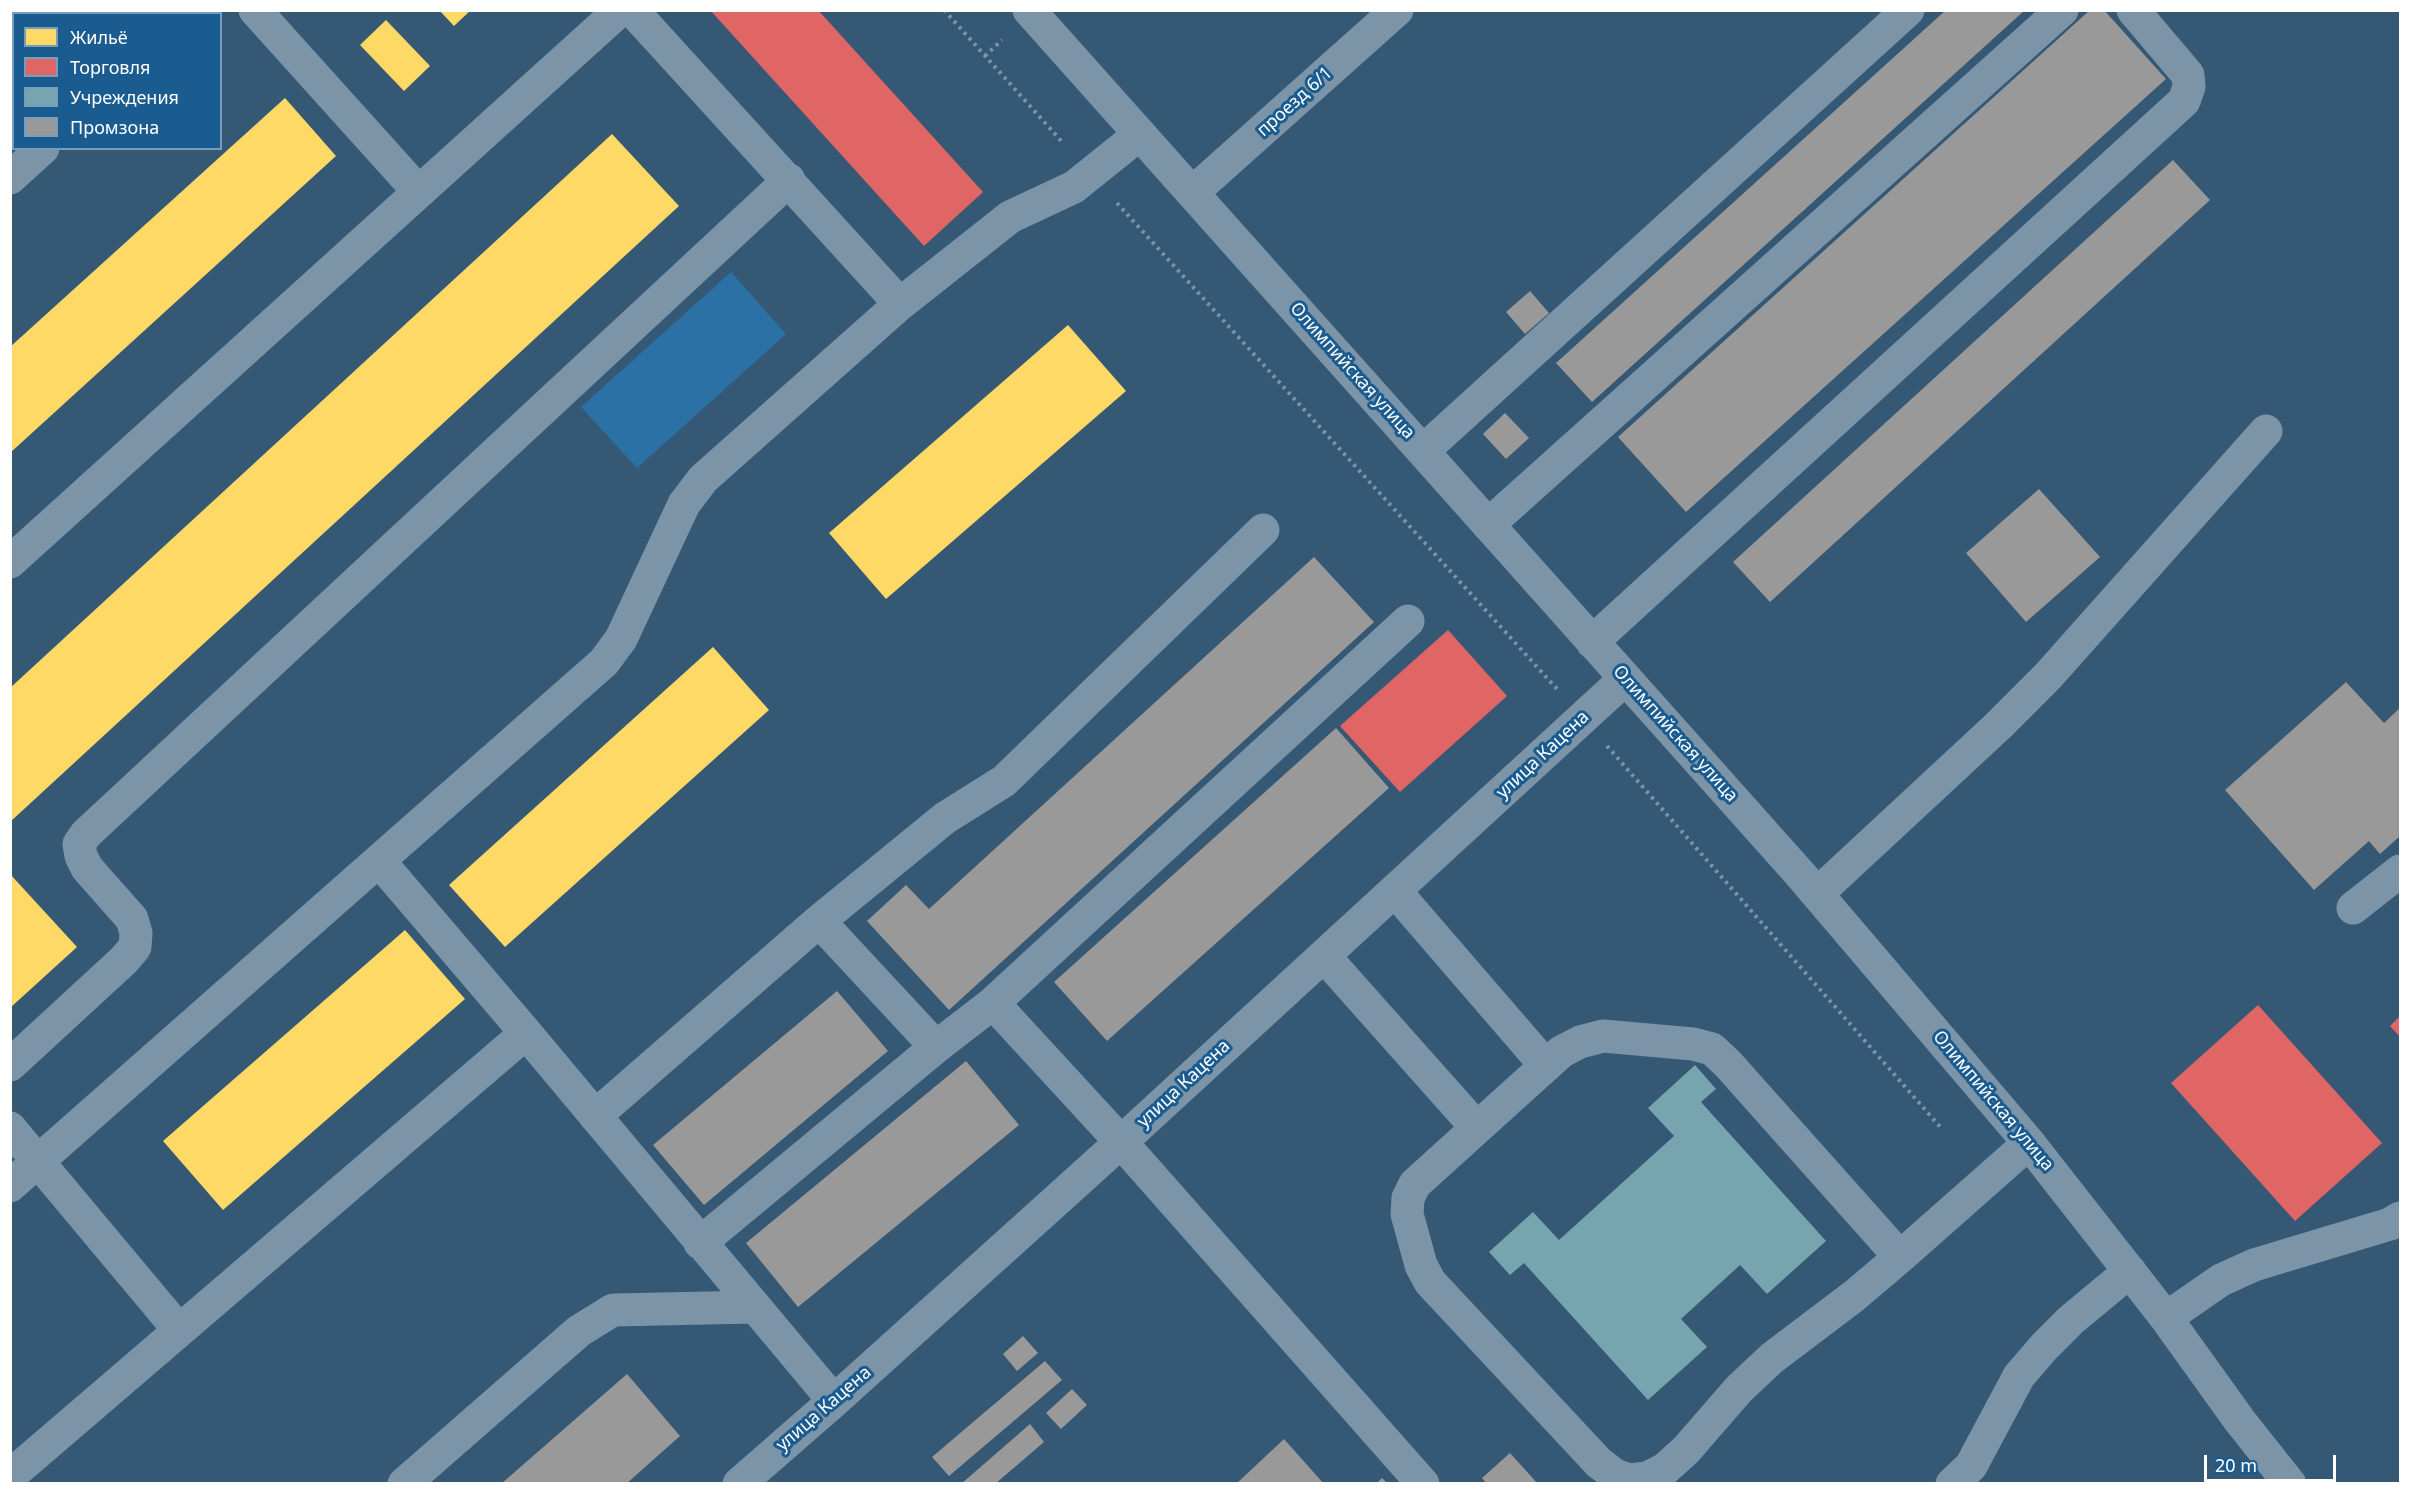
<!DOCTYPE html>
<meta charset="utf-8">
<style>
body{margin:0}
#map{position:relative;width:2411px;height:1494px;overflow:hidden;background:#355875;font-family:"Noto Sans",sans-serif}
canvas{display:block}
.frame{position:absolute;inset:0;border:12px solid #fff;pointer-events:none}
.legend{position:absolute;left:12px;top:12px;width:210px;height:138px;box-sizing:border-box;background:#1a5c90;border:2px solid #769dbc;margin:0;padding:8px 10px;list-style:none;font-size:18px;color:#fff}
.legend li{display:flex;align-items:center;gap:12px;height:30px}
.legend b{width:30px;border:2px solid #769dbc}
.scale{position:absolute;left:2204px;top:1455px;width:132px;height:27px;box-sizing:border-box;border:3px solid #fff;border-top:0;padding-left:8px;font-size:18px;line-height:21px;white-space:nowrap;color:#fff;-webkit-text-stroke:4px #1a5c90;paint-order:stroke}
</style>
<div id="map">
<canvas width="2411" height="1494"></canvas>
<div class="frame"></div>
<ul class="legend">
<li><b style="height:16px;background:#ffd966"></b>Жильё</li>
<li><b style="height:16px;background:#e06666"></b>Торговля</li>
<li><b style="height:16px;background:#76a5af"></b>Учреждения</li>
<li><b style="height:16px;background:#999"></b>Промзона</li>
</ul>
<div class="scale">20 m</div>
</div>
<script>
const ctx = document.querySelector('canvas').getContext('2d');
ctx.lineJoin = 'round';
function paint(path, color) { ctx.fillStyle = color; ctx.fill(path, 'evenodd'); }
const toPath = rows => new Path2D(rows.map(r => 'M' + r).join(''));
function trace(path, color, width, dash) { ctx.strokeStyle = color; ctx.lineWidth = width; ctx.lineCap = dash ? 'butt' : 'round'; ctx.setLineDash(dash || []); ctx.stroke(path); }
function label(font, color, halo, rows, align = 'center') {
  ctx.font = font + ' "Noto Sans",sans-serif'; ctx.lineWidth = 6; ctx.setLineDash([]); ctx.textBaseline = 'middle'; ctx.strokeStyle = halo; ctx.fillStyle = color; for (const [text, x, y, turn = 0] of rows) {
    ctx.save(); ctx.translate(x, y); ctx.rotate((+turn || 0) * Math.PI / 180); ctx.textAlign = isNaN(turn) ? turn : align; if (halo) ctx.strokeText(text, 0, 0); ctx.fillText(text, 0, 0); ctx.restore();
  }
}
paint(toPath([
 [731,272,786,334,637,468,581,407]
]), '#2b71a5');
paint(toPath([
 [10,10,93,10,89,14,14,14,14,81,10,84],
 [439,10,471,10,454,26],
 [386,20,430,66,404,91,360,45],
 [285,98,336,156,10,453,10,347],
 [612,134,679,206,10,822,10,688],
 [1068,325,1126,391,886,599,829,533],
 [713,647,769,710,505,947,449,885],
 [10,874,77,947,10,1008],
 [405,930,465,999,223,1210,163,1141]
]), '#ffd966');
paint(toPath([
 [710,10,818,10,983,192,924,246],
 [1448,630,1507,696,1400,792,1340,726],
 [2258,1005,2382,1143,2295,1221,2171,1083],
 [2400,1016,2400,1037,2390,1026]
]), '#e06666');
paint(toPath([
 [1695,1065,1716,1089,1701,1102,1826,1241,1767,1294,1740,1265,1681,1319,1707,1347,1648,1400,1524,1263,1510,1275,1489,1252,1533,1212,1559,1240,1674,1136,1648,1108]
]), '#76a5af');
paint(toPath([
 [1946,10,2025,10,1592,402,1556,363],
 [2090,10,2104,10,2166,79,1686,512,1618,437],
 [2173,160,2210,200,1770,602,1733,562],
 [1530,291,1549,313,1525,334,1506,312],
 [1505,413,1529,438,1506,459,1483,434],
 [2039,489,2100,557,2026,622,1966,553],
 [1314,557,1374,622,949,1010,867,921,906,885,929,909],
 [2346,682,2384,723,2400,708,2400,836,2380,854,2369,841,2314,890,2225,790],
 [1336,728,1389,788,1107,1041,1054,982],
 [837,991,888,1051,704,1205,653,1145],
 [966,1061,1019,1125,798,1307,746,1243],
 [1023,1336,1038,1353,1017,1371,1003,1354],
 [1045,1361,1062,1380,949,1476,932,1457],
 [627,1374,680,1436,626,1484,501,1484],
 [1072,1389,1087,1405,1061,1429,1046,1413],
 [1030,1424,1044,1442,995,1484,961,1484],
 [1284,1439,1324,1484,1236,1484],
 [1510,1453,1538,1484,1487,1484,1482,1478],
 [1382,1478,1388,1484,1376,1484]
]), '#999');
trace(toPath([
 [944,10,1064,144],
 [985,56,1002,40],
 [1117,203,1557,689],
 [1607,746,1942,1129]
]), '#7c94a8', 4, [3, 4.5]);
trace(toPath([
 [255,10,419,192],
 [632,10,900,304],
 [1029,10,1800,874,2029,1143,2166,1318,2240,1421,2290,1484],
 [190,14,193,10],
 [10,178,43,148],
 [1192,193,1397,10],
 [1423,451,1908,10],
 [1488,525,2062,10],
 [10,562,620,10],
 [1592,642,2184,101,2189,87,2188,75,2133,10],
 [1395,891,1546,1066],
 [1817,894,1998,726,2048,676,2266,431],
 [2353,908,2400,871],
 [819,921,936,1047],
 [1324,956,1477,1128],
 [993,1003,1121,1142,1423,1484],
 [526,1033,834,1401],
 [10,1065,124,960,135,947,136,933,132,919,87,868,81,856,79,844,86,834,789,180],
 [595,1116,819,921,945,818,1004,781,1263,530],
 [10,1128,179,1330],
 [10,1186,604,662,621,639,684,504,703,479,900,304,1010,217,1074,187,1140,134],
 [700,1243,936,1047,993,1003,1408,621],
 [1900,1257,1728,1064,1712,1049,1693,1044,1603,1036,1580,1042,1561,1052,1415,1184,1408,1198,1407,1214,1421,1265,1430,1282,1599,1463,1615,1475,1629,1480,1647,1478,1665,1469,1686,1450,1739,1389,1772,1358,1854,1296,1900,1257,2029,1143],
 [2166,1318,2221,1280,2254,1265,2390,1224,2400,1218],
 [10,1476,526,1033,380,862],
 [404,1484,579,1331,613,1310,755,1307],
 [739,1484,834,1401,1121,1142,1625,679],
 [1952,1484,1971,1466,2019,1376,2044,1347,2071,1320,2130,1271]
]), '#7c94a8', 33);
label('18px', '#fff', '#1a5c90', [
 ["проезд 6/1",1295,102,-42],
 ["Олимпийская улица",1352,371,48],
 ["Олимпийская улица",1675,734,48],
 ["улица Кацена",1543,755,-43],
 ["улица Кацена",1184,1084,-43],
 ["Олимпийская улица",1993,1101,50],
 ["улица Кацена",824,1409,-41]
]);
</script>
